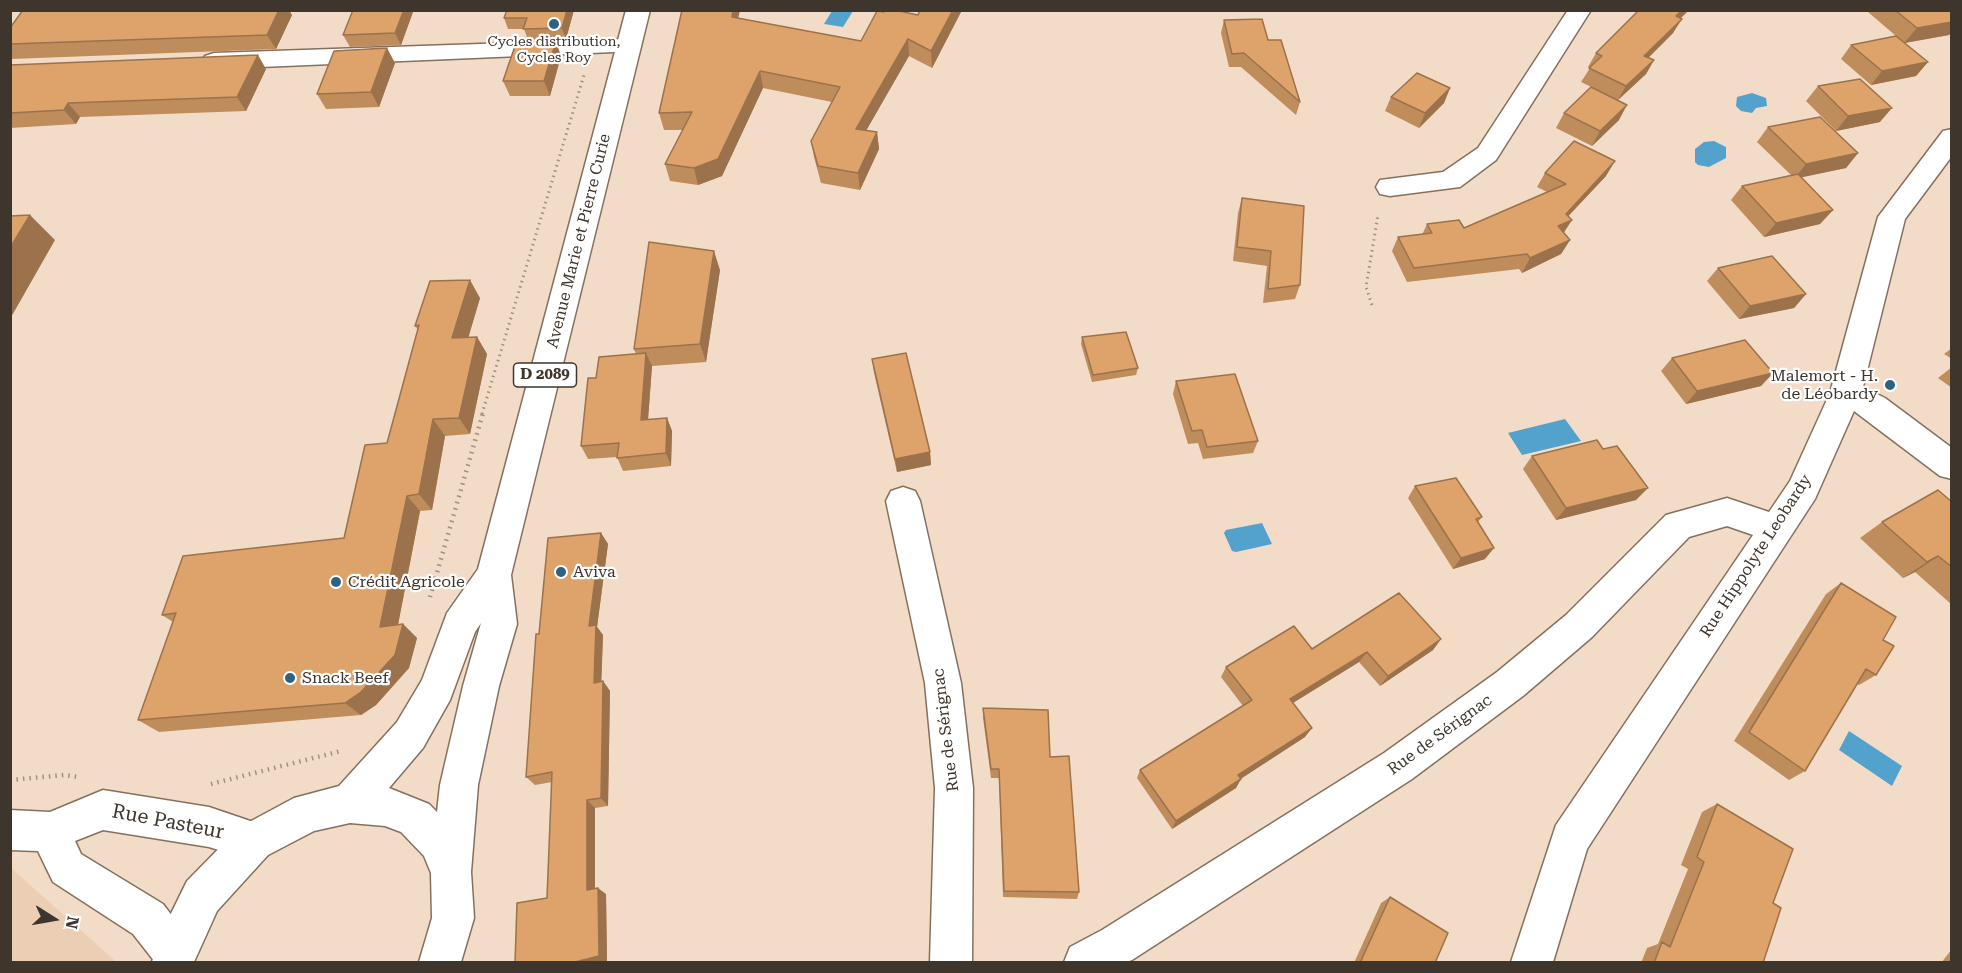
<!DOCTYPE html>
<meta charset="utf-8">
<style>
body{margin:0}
#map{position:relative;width:1962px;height:973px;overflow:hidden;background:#f3dcc7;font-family:"Roboto Serif",serif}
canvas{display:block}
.frame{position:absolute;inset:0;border:12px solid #3e352c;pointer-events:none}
.north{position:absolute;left:24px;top:889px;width:60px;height:60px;-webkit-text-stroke:4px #fff;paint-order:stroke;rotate:101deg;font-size:16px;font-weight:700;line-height:24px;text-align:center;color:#3e352c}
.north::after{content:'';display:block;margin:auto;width:21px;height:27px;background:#3e352c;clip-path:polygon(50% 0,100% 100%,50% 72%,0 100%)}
</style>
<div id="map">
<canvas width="1962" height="973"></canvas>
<div class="frame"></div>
<div class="north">N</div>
</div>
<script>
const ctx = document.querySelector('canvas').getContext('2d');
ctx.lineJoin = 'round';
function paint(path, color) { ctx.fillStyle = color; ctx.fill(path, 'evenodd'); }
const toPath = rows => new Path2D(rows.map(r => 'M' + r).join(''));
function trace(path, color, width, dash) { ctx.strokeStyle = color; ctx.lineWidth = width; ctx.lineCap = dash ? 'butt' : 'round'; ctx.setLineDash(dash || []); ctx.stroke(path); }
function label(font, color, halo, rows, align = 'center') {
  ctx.font = font + ' "Roboto Serif",serif'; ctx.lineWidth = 4.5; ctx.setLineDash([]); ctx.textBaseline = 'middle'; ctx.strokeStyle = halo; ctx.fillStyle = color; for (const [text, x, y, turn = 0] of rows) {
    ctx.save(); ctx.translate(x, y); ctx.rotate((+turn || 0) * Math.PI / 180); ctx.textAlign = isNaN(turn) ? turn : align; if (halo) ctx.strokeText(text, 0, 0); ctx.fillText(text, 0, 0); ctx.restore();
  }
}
paint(toPath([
 [11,868,112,958,115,962,11,962]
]), '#ebceb3');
paint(toPath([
 [832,11,832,10,853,11,843,27,824,24],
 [1752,93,1766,98,1767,106,1756,108,1752,113,1741,111,1736,106,1737,97],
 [1714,141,1726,147,1726,158,1709,167,1698,165,1695,162,1695,149,1704,142],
 [1565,419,1581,441,1522,455,1508,433],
 [1262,523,1272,544,1236,552,1232,551,1224,533,1226,530],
 [1849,731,1902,766,1892,786,1839,750]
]), '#53a1cd');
const street = toPath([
 [1568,10,1591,10,1496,160,1460,187,1390,196,1380,194,1376,187,1380,180,1443,172,1478,148,1568,10],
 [629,39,638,41,641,46,638,51,214,69,205,66,202,61,205,56,214,53,629,39],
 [1952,129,1952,156,1905,219,1863,387,1885,398,1952,448,1952,479,1940,476,1854,411,1815,499,1587,849,1553,962,1511,962,1556,825,1753,535,1727,526,1689,537,1592,637,1523,696,1412,779,1132,960,1127,962,1064,962,1070,947,1102,930,1384,753,1497,672,1566,615,1666,515,1727,498,1769,512,1790,481,1830,393,1878,217,1943,131,1952,129],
 [903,487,915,491,920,501,961,683,973,788,972,962,930,962,935,788,925,683,886,501,891,491,903,487]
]);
const secondary = toPath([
 [103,790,209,807,268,827,274,841,268,855,254,861,209,847,103,830,75,841,81,854,163,904,189,938,195,953,191,962,155,962,133,934,53,882,38,851,10,850,10,810,50,812,103,790]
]);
const primary = toPath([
 [626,10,650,10,511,575,517,624,499,686,478,785,471,872,474,918,461,962,419,962,432,918,431,873,424,856,401,832,385,826,350,823,314,831,268,855,217,911,194,962,152,962,159,938,187,881,240,827,294,798,339,786,397,722,422,680,447,613,478,569,626,10],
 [481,623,463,686,440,785,437,812,429,804,389,788,423,748,450,700,475,632,481,623]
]);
trace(street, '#85705e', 3);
trace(secondary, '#85705e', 3);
trace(primary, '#85705e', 3);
trace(toPath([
 [1372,305,1366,287,1378,215],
 [482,414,584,75]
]), '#a09080', 3, [1.5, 4]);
trace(toPath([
 [430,597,483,413],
 [10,780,64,775,79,777],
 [211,784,341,751]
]), '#a09080', 4.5, [1.5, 5]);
paint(street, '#fff');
paint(secondary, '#fff');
paint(primary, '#fff');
paint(toPath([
 [574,10,566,39,528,40,524,29,508,29,504,18],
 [920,10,962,10,932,68,909,56,866,130,877,132,879,149,860,190,821,183,814,157,811,141,832,102,763,88,722,176,698,185,670,181,665,164,683,130,664,130,659,113,738,19,861,41,918,15],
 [1689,10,1681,18,1673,33,1648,58,1654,60,1646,74,1618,100,1581,82,1590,68,1588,67,1596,53],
 [1869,10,1950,10,1949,35,1905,43,1928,62,1916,76,1871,85,1841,59,1851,45,1896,36,1868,12],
 [413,12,401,45,350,47,343,35],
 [292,15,276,49,11,59,10,28],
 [1224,20,1268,40,1300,102,1296,115,1241,67,1229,67,1221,33],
 [561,56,550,96,510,96,503,81],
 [395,63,379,107,326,109,317,94],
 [10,65,266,69,246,111,80,117,76,124,10,128],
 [1818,86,1880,122,1836,131,1806,101],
 [1450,88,1444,103,1419,128,1385,111,1391,97],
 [1564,113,1619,120,1592,146,1556,128],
 [1768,127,1858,153,1846,168,1801,177,1833,210,1820,224,1764,237,1731,200,1742,186,1791,175,1757,142],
 [1545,173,1606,176,1568,216,1564,233,1570,240,1561,254,1522,273,1519,269,1407,282,1392,251,1398,237,1422,235,1427,224,1464,228,1547,192,1537,187],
 [1242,198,1300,285,1295,299,1263,303,1267,266,1233,261,1238,213],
 [1718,268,1806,294,1794,308,1739,319,1707,281],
 [720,270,706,362,652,366,648,420,667,418,672,431,671,466,623,471,617,457,588,459,581,446,596,378,636,354,634,349],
 [480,298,468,337,477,337,487,354,470,434,445,436,432,510,420,511,398,625,403,624,417,638,409,668,376,705,361,715,159,732,138,720,173,622,162,615,344,538,387,443,418,330,415,326],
 [1082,337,1138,368,1136,375,1092,382,1081,344],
 [1952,348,1952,359,1944,354],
 [1672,358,1773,373,1761,386,1686,404,1661,371],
 [872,359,930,452,931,465,897,472,874,373],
 [1952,367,1952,388,1938,378],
 [1176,381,1258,441,1253,453,1203,459,1198,443,1188,444,1173,394],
 [1532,456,1636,500,1556,520,1523,469],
 [1415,486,1482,517,1478,522,1485,559,1453,569,1408,498],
 [1952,502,1952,605,1915,572,1903,578,1860,538,1882,522],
 [601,533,608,544,597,627,603,635,601,681,603,681,610,691,608,806,595,808,595,889,606,894,607,961,601,963,515,963,547,898,552,782,535,785,526,777,539,634],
 [1841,583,1883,640,1876,675,1859,685,1857,684,1805,771,1789,780,1734,741,1826,594],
 [1441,639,1433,650,1380,686,1359,662,1293,703,1305,737,1241,778,1236,788,1172,829,1137,778,1140,770,1243,706,1221,677,1226,667,1312,649],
 [983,708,1050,757,1079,892,1077,899,1003,897,999,778,991,778,983,718],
 [1717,804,1773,903,1763,963,1641,963,1647,948,1658,944,1688,869,1681,865,1702,812],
 [1390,897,1435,963,1354,963,1381,903],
 [1952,949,1952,963,1941,963]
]), '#bf8c5c');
paint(toPath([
 [279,10,289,10,292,15,276,49,267,35],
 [404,10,413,10,413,12,401,45,395,33],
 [567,10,574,10,566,39,562,28],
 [733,10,740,10,735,34,732,17],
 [953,10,962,10,932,68,931,51],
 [1682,10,1689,10,1668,30,1676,16],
 [1682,19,1673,33,1636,70,1644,56],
 [1952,22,1952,32,1949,35,1904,43,1917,28],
 [908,39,909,56,858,145,856,129],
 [556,41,561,56,550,96,544,81],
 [387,48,395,63,379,107,371,92],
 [258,55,266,69,246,111,237,97],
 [1654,60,1646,74,1618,100,1626,86],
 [1928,62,1916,76,1871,85,1882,71],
 [760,71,763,88,722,176,698,185,694,168],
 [1450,88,1444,103,1419,128,1425,113],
 [68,103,80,117,76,124,64,110],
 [1627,105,1619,120,1592,146,1600,131],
 [1892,108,1880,122,1836,131,1848,116],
 [877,132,879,149,860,190,858,173],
 [1858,153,1846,168,1794,179,1806,164],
 [1615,161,1606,176,1560,225,1572,220,1563,234,1549,240,1566,214],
 [1833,210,1820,224,1764,237,1776,223],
 [30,215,55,240,10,319,10,248],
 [1570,240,1561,254,1522,273,1530,258],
 [714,251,720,270,706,362,700,344],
 [470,280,480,298,463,356,452,338],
 [1806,294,1794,308,1739,319,1750,306],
 [477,337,487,354,470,434,459,418],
 [646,353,652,366,647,433,641,420],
 [1773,373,1761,386,1686,404,1697,391],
 [667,418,672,431,671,466,666,453],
 [433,419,445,436,432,510,419,494],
 [930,452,931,465,897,472,895,459],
 [1648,488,1636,500,1556,520,1566,508],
 [407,496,420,511,395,640,380,627],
 [601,533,608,544,597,627,603,635,601,692,594,683,589,626],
 [1494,548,1485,559,1453,569,1461,558],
 [1938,556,1915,572,1903,578,1927,562],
 [403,624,417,638,409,668,376,705,361,715,345,703],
 [1441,639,1433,650,1380,686,1388,676],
 [1367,652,1359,662,1283,709,1290,699],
 [603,681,610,691,608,806,601,798],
 [1312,728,1305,737,1233,784,1238,775],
 [1241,779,1236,788,1172,829,1176,821],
 [587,800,595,808,595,896,587,890],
 [598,888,606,894,607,961,601,963,571,963]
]), '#9b724b');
const building = toPath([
 [23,10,279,10,267,35,10,44,10,28,23,10],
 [353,10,404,10,395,33,343,35,353,10],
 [507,10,567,10,562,28,523,29,527,18,504,18,507,10],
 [682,10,733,10,732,17,861,41,877,11,884,12,885,10,894,10,918,15,920,10,953,10,931,51,908,39,856,129,877,132,858,173,818,166,811,141,840,87,760,71,718,159,694,168,665,164,692,112,659,113,682,10],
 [1639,10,1682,10,1676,16,1682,19,1644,56,1654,60,1626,86,1589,68,1602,56,1596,53,1639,10],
 [1895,10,1950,10,1952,12,1952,22,1917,28,1895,10],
 [1262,19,1268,40,1281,40,1300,102,1244,53,1232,54,1224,20,1262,19],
 [1896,36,1928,62,1882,71,1851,45,1896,36],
 [556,41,544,81,503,81,516,43,556,41],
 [387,48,371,92,317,94,334,51,387,48],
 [258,55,237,97,68,103,64,110,10,113,10,65,258,55],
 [1417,73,1450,88,1425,113,1391,97,1417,73],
 [1860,79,1892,108,1848,116,1818,86,1860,79],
 [1591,87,1627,105,1600,131,1564,113,1591,87],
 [1820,117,1858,153,1806,164,1768,127,1820,117],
 [1574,141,1615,161,1566,214,1572,220,1558,226,1570,240,1530,258,1527,254,1414,268,1398,237,1432,233,1427,224,1459,220,1464,228,1566,184,1545,173,1574,141],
 [1798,174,1833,210,1776,223,1742,186,1798,174],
 [1242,198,1304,206,1300,285,1268,289,1271,251,1237,247,1242,198],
 [30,215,10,248,10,216,30,215],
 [649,242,714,251,700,344,634,349,649,242],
 [1772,256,1806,294,1750,306,1718,268,1772,256],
 [470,280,452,338,477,337,459,418,433,419,419,494,407,496,380,627,403,624,395,655,361,692,345,703,138,720,176,613,162,615,183,556,344,538,365,445,387,443,419,325,415,326,430,281,470,280],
 [1126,332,1138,368,1093,375,1082,337,1126,332],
 [1745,340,1773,373,1697,391,1672,358,1745,340],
 [646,353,641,420,667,418,666,453,617,458,619,443,581,446,588,378,596,378,599,357,646,353],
 [906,353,930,452,895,459,872,359,906,353],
 [1235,374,1258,441,1207,447,1202,430,1192,431,1176,381,1235,374],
 [1597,440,1603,449,1617,446,1648,488,1566,508,1532,456,1597,440],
 [1456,478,1482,517,1476,519,1494,548,1461,558,1415,486,1456,478],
 [1938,490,1952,502,1952,567,1938,556,1927,562,1882,522,1938,490],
 [601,533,589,626,596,625,594,683,603,681,601,798,587,800,587,890,598,888,599,956,571,963,515,963,517,903,547,898,552,772,526,777,536,634,539,634,548,538,601,533],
 [1841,583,1896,617,1883,640,1894,646,1876,675,1866,669,1805,771,1749,732,1841,583],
 [1399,593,1441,639,1388,676,1367,652,1290,699,1312,728,1238,775,1241,779,1176,821,1140,770,1252,700,1226,667,1294,626,1312,649,1399,593],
 [983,708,1048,710,1050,757,1069,756,1079,892,1004,891,999,769,991,769,983,708],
 [1717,804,1793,849,1773,903,1781,908,1763,963,1654,963,1662,942,1670,947,1704,862,1697,857,1717,804],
 [1390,897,1448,933,1435,963,1360,963,1390,897]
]);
paint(building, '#dea36b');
trace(building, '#9b724b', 1.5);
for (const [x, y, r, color] of [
 [554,24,6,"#2e627e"],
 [1890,385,6,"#2e627e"],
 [561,572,6,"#2e627e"],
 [336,582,6,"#2e627e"],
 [290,678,6,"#2e627e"]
]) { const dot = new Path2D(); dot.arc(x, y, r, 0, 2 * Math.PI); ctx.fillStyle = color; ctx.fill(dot); trace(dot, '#fff', 2); }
label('14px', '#3e352c', '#fff', [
 ["Cycles distribution,",554,42],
 ["Cycles Roy",554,58]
]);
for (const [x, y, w] of [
 [545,375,63]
]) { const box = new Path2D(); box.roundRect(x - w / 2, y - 12, w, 24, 4.5); ctx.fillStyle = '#fff'; ctx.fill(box); trace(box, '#3e352c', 1.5); }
label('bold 15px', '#3e352c', null, [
 ["D 2089",545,375]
]);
label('16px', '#3e352c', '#fff', [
 ["Avenue Marie et Pierre Curie",579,241,-76],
 ["Rue Hippolyte Leobardy",1756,556,-57],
 ["Rue de Sérignac",946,730,-97],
 ["Rue de Sérignac",1440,735,-36]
]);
label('16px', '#3e352c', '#fff', [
 ["Malemort - H.",1878,376,"right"],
 ["de Léobardy",1878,394,"right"],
 ["Aviva",573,572],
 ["Crédit Agricole",348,582],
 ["Snack Beef",302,678]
], 'left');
label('20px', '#3e352c', '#fff', [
 ["Rue Pasteur",168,822,11]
]);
</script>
